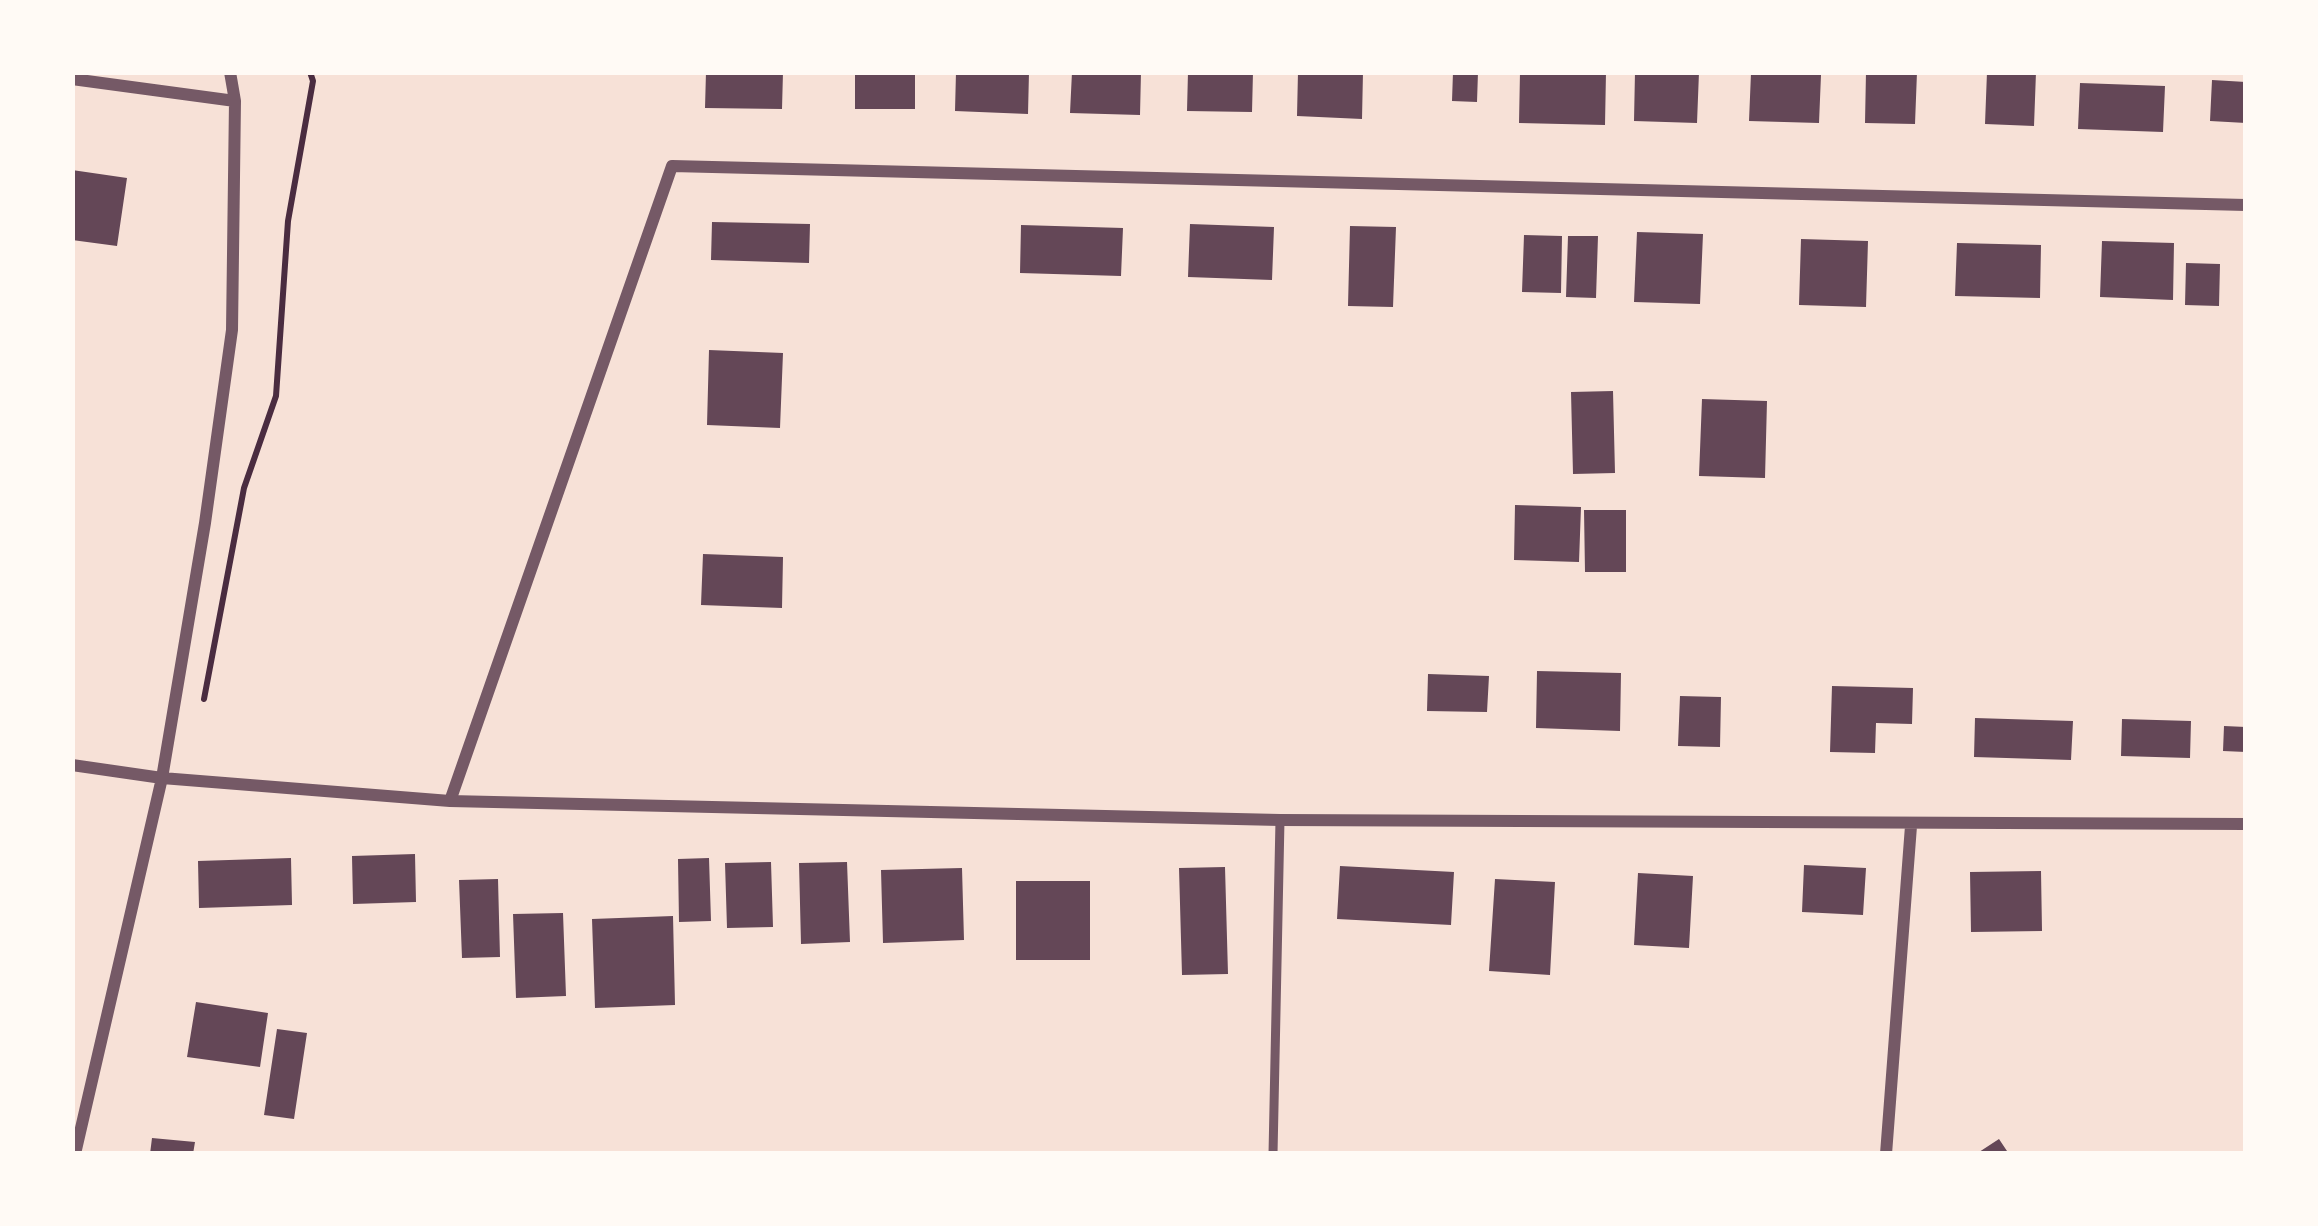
<!DOCTYPE html>
<style>
body{margin:0}
#map{position:relative;width:2318px;height:1226px;overflow:hidden;background:#f7e1d7;font-family:Rubik,sans-serif}
canvas{display:block}
.frame{position:absolute;inset:0;border:75px solid #fffaf5;pointer-events:none}
</style>
<div id="map">
<canvas width="2318" height="1226"></canvas>
<div class="frame"></div>
</div>
<script>
const ctx = document.querySelector('canvas').getContext('2d');
ctx.lineJoin = 'round';
function paint(path, color) { ctx.fillStyle = color; ctx.fill(path, 'evenodd'); }
const toPath = rows => new Path2D(rows.map(r => 'M' + r).join(''));
function trace(path, color, width, dash) { ctx.strokeStyle = color; ctx.lineWidth = width; ctx.lineCap = dash ? 'butt' : 'round'; ctx.setLineDash(dash || []); ctx.stroke(path); }
paint(toPath([
 [706,72,783,72,782,109,705,108],
 [855,72,915,72,915,109,855,109],
 [956,72,1029,72,1028,114,955,111],
 [1072,72,1141,72,1140,115,1070,113],
 [1188,72,1253,72,1252,112,1187,111],
 [1298,72,1363,72,1362,119,1297,116],
 [1453,72,1478,72,1477,102,1452,101],
 [1520,72,1606,72,1605,125,1519,123],
 [1635,72,1699,72,1697,123,1634,121],
 [1866,72,1917,72,1915,124,1865,123],
 [1987,72,2036,72,2034,126,1985,124],
 [1751,73,1821,75,1819,123,1749,121],
 [2212,80,2246,82,2246,123,2210,121],
 [2080,83,2165,86,2163,132,2078,129],
 [72,170,127,178,117,246,72,240],
 [712,222,810,224,809,263,711,260],
 [1190,224,1274,227,1272,280,1188,277],
 [1021,225,1123,228,1121,276,1020,273],
 [1350,226,1396,227,1393,307,1348,306],
 [1637,232,1703,234,1700,304,1634,302],
 [1524,235,1562,236,1561,293,1522,292],
 [1568,236,1598,236,1596,298,1566,297],
 [1801,239,1868,241,1866,307,1799,305],
 [2102,241,2174,243,2173,300,2100,297],
 [1957,243,2041,245,2040,298,1955,296],
 [2186,263,2220,264,2219,306,2185,305],
 [709,350,783,353,780,428,707,425],
 [1613,391,1615,473,1573,474,1571,392],
 [1702,399,1767,401,1765,478,1699,476],
 [1515,505,1581,507,1579,562,1514,560],
 [1584,510,1626,510,1626,572,1585,572],
 [703,554,783,557,782,608,701,605],
 [1537,671,1621,673,1620,731,1536,728],
 [1428,674,1489,676,1487,712,1427,711],
 [1832,686,1913,688,1912,724,1876,723,1875,753,1830,752],
 [1680,696,1721,697,1720,747,1678,746],
 [1975,718,2073,721,2071,760,1974,757],
 [2122,719,2191,721,2190,758,2121,756],
 [2224,726,2246,727,2246,752,2223,751],
 [415,854,416,902,353,904,352,856],
 [291,858,292,905,199,908,198,861],
 [709,858,711,921,679,922,678,859],
 [771,862,773,927,727,928,725,863],
 [847,862,850,942,801,944,799,863],
 [1804,865,1866,868,1863,915,1802,912],
 [1340,866,1454,872,1451,925,1337,919],
 [1225,867,1228,974,1182,975,1179,868],
 [962,868,964,940,883,943,881,870],
 [2041,871,2042,931,1971,932,1970,872],
 [1638,873,1693,876,1689,948,1634,945],
 [498,879,500,957,462,958,459,880],
 [1495,879,1555,882,1550,975,1489,971],
 [1016,881,1090,881,1090,960,1016,960],
 [563,913,566,996,516,998,513,914],
 [673,916,675,1005,595,1008,592,919],
 [196,1002,268,1013,260,1067,187,1057],
 [277,1029,307,1033,294,1119,264,1115],
 [152,1138,195,1142,193,1154,150,1154],
 [1999,1139,2009,1154,1976,1154]
]), '#644757');
trace(toPath([
 [204,699,244,488,276,396,288,221,313,81,310,72]
]), '#4a2c40', 6);
trace(toPath([
 [1273,1154,1280,820]
]), '#755966', 9);
trace(toPath([
 [72,79,235,101],
 [72,765,162,778,450,801,1280,820,2246,824],
 [450,801,672,166,2246,205],
 [75,1154,162,778,205,523,232,330,235,101,230,72],
 [1886,1154,1911,826]
]), '#755966', 12);
</script>
